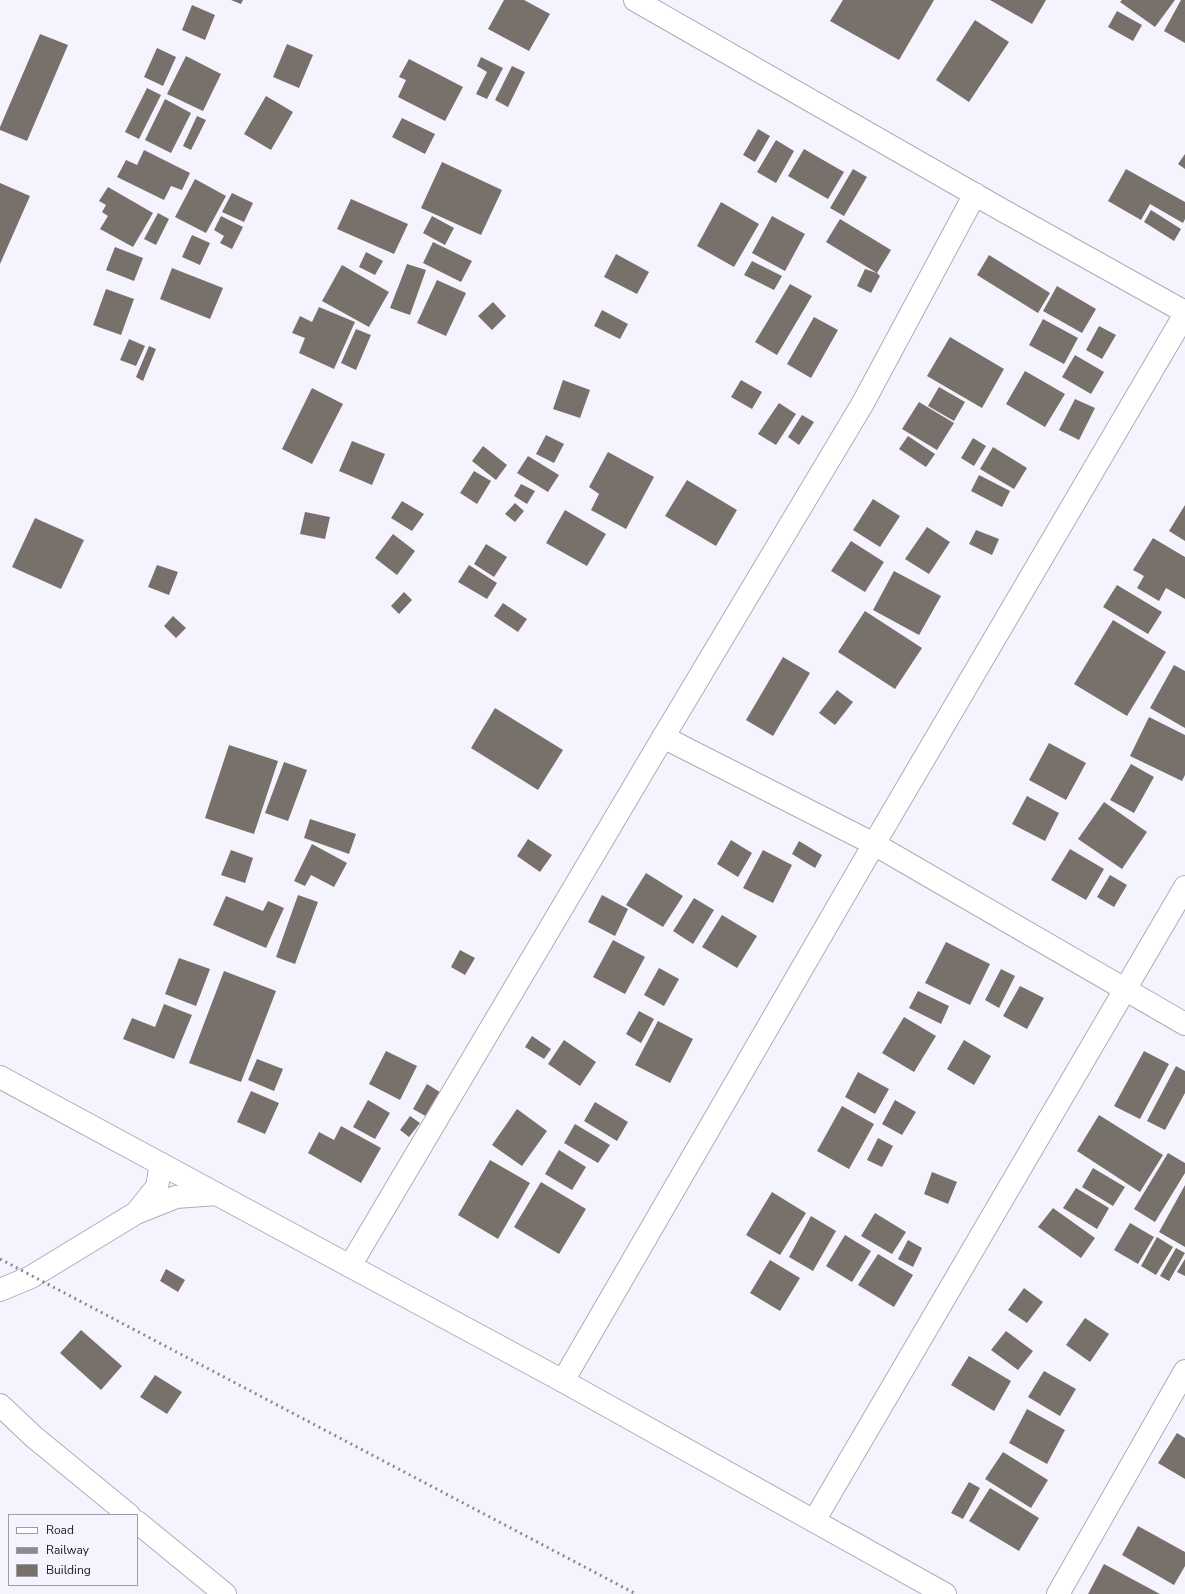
<!DOCTYPE html>
<style>
body{margin:0}
#map{position:relative;width:1185px;height:1594px;overflow:hidden;background:#f5f4fe;font-family:"Nunito Sans",sans-serif}
canvas{display:block}
.legend{position:absolute;left:8px;top:1514px;width:130px;height:72px;box-sizing:border-box;background:#f5f4fe;border:1px solid #9d9ca4;margin:0;padding:5px 7px;list-style:none;font-size:12px;color:#1a191d}
.legend li{display:flex;align-items:center;gap:8px;height:20px}
.legend b{width:20px;border:1px solid #9d9ca4}
</style>
<div id="map">
<canvas width="1185" height="1594"></canvas>
<ul class="legend">
<li><b style="height:5px;background:#fff"></b>Road</li>
<li><b style="height:5px;background:#8b8a91"></b>Railway</li>
<li><b style="height:11px;background:#78706a"></b>Building</li>
</ul>
</div>
<script>
const ctx = document.querySelector('canvas').getContext('2d');
ctx.lineJoin = 'round';
function paint(path, color) { ctx.fillStyle = color; ctx.fill(path, 'evenodd'); }
const toPath = rows => new Path2D(rows.map(r => 'M' + r).join(''));
function trace(path, color, width, dash) { ctx.strokeStyle = color; ctx.lineWidth = width; ctx.lineCap = dash ? 'butt' : 'round'; ctx.setLineDash(dash || []); ctx.stroke(path); }
paint(toPath([
 [231,0,243,0,241,4],
 [504,0,524,0,550,14,529,51,488,29],
 [843,0,934,0,899,60,830,21],
 [990,0,1046,0,1032,24],
 [1122,0,1175,0,1155,27,1120,2],
 [1181,0,1185,0,1185,43,1164,31],
 [192,5,215,15,205,40,182,30],
 [1117,11,1142,25,1133,41,1108,27],
 [975,20,1009,42,969,102,936,80],
 [40,34,68,45,27,141,0,130,0,127],
 [287,44,313,55,299,88,273,77],
 [157,48,176,57,163,86,144,77],
 [186,56,221,74,203,111,167,94],
 [481,57,503,68,487,99,476,94,487,72,477,66],
 [409,59,463,87,445,121,398,97,406,80,399,77],
 [512,66,525,72,508,107,495,100],
 [147,88,161,95,139,139,125,132],
 [266,96,293,112,271,150,244,134],
 [165,99,191,113,171,153,145,140],
 [197,116,206,120,191,150,183,146],
 [402,118,435,134,425,154,392,137],
 [758,129,770,136,755,162,743,155],
 [776,140,794,151,776,183,757,172],
 [804,149,844,172,828,199,788,176],
 [144,150,190,173,182,190,171,186,164,200,117,177,126,160,137,165],
 [1185,154,1185,169,1178,164],
 [442,162,502,190,481,235,421,208],
 [853,169,867,177,844,216,830,208],
 [1126,169,1185,202,1185,219,1183,223,1150,204,1141,220,1108,201],
 [195,179,226,196,206,233,175,217],
 [0,183,30,196,0,264],
 [108,187,153,213,133,247,100,229,108,216,102,212,106,205,99,201],
 [232,193,253,203,244,222,222,212],
 [351,199,408,224,394,254,337,229],
 [721,202,759,224,734,267,697,246],
 [1151,210,1181,229,1174,241,1144,222],
 [158,213,169,219,156,245,144,239],
 [221,216,243,227,232,249,220,243,224,236,214,230],
 [432,216,454,228,445,245,423,233],
 [772,216,805,234,785,271,752,253],
 [840,219,891,250,877,273,880,276,871,293,857,286,865,269,877,273,826,242],
 [192,235,210,243,200,265,182,257],
 [433,242,472,261,461,282,423,263],
 [115,247,143,258,134,281,106,270],
 [366,252,383,261,375,275,359,267],
 [616,254,649,272,637,294,604,277],
 [989,255,1050,293,1038,313,977,275],
 [752,261,782,276,774,290,744,275],
 [407,264,426,270,410,315,390,308],
 [342,265,389,292,369,327,322,301],
 [172,268,223,288,210,319,160,299],
 [437,280,466,293,446,336,417,323],
 [790,284,812,296,777,355,755,342],
 [1057,286,1096,309,1082,333,1043,311],
 [106,289,134,299,121,335,93,325],
 [493,302,506,316,492,330,478,316],
 [319,307,355,322,334,369,299,353,305,338,292,333,300,316,312,322],
 [602,310,628,324,620,339,594,326],
 [814,317,838,330,811,378,787,364],
 [1043,319,1078,338,1064,364,1029,345],
 [1099,326,1116,335,1102,359,1086,350],
 [356,329,371,335,356,370,341,363],
 [950,337,1004,369,982,408,927,376],
 [129,339,145,346,136,366,120,360],
 [149,346,156,349,143,381,136,377],
 [1075,355,1104,372,1091,394,1062,377],
 [1025,371,1065,394,1045,427,1006,404],
 [563,380,590,390,580,418,553,409],
 [741,380,762,392,752,409,731,397],
 [939,387,965,402,954,421,928,406],
 [312,388,343,404,312,464,282,449],
 [1075,399,1095,408,1079,440,1059,430],
 [919,402,954,423,937,450,902,429],
 [779,403,796,414,776,445,758,434],
 [802,415,814,422,799,445,788,437],
 [546,435,564,444,554,463,536,454],
 [908,436,935,454,926,467,899,449],
 [973,438,986,446,974,466,961,458],
 [352,441,385,454,372,485,339,471],
 [483,446,507,465,496,480,472,461],
 [993,447,1027,468,1014,489,980,469],
 [608,452,654,477,626,529,591,510,599,494,589,487],
 [528,456,559,475,548,492,517,473],
 [474,471,491,481,477,504,460,493],
 [979,475,1010,491,1002,507,971,491],
 [687,480,737,510,716,546,665,516],
 [521,484,535,491,527,504,514,496],
 [873,499,900,516,880,547,853,530],
 [402,501,424,514,412,531,391,518],
 [515,503,524,511,515,522,505,514],
 [1185,505,1185,541,1169,531],
 [565,510,606,534,587,566,546,543],
 [305,512,330,517,325,539,300,534],
 [35,518,84,540,61,589,12,567],
 [927,527,950,542,929,574,905,559],
 [976,530,999,539,992,555,969,544],
 [393,534,415,551,397,575,375,558],
 [1153,538,1185,557,1185,599,1166,588,1159,601,1137,588,1144,576,1133,570],
 [851,541,884,562,865,592,831,571],
 [486,544,507,557,494,577,474,564],
 [157,565,178,572,169,595,148,587],
 [469,565,497,583,487,599,458,582],
 [894,571,941,596,919,635,873,610],
 [1117,585,1162,612,1148,634,1103,607],
 [404,592,412,600,399,614,391,606],
 [503,603,527,619,518,632,494,616],
 [865,611,922,648,895,689,838,652],
 [173,616,186,628,176,638,164,626],
 [1113,620,1166,652,1127,716,1074,684],
 [783,657,810,673,773,736,746,720],
 [1174,665,1185,671,1185,728,1150,708],
 [837,690,853,702,835,725,819,713],
 [495,708,563,750,538,790,471,748],
 [1149,717,1185,735,1185,775,1182,781,1130,756],
 [1049,743,1086,763,1066,800,1029,780],
 [229,745,278,761,254,834,205,818],
 [284,762,307,770,288,821,265,813],
 [1131,764,1154,777,1134,813,1110,800],
 [1027,796,1059,813,1045,841,1012,824],
 [1104,802,1147,832,1122,869,1078,839],
 [310,819,356,834,349,854,304,838],
 [528,839,552,855,540,872,517,856],
 [731,840,752,853,738,877,717,864],
 [799,841,822,855,815,868,792,854],
 [312,844,347,863,334,887,311,875,305,886,294,881],
 [1070,849,1104,869,1086,900,1051,880],
 [231,850,253,858,245,883,221,875],
 [763,850,792,865,773,903,743,888],
 [646,873,683,896,663,927,626,905],
 [1110,875,1127,885,1114,907,1097,897],
 [298,895,318,902,295,964,276,957],
 [602,895,628,909,615,936,588,922],
 [226,896,263,911,268,901,284,908,266,948,213,925],
 [694,898,714,910,693,944,673,931],
 [722,915,757,936,737,968,702,947],
 [613,940,645,957,625,994,593,977],
 [946,942,990,964,970,1005,925,983],
 [460,950,475,958,465,975,451,967],
 [179,958,210,969,196,1006,165,994],
 [659,968,679,979,664,1006,644,995],
 [1001,969,1015,976,999,1008,985,1000],
 [224,971,276,991,241,1082,189,1063],
 [1020,986,1044,998,1027,1029,1003,1016],
 [918,991,949,1006,941,1024,909,1008],
 [164,1004,192,1015,174,1059,123,1039,132,1018,155,1027],
 [639,1011,654,1019,641,1043,626,1034],
 [904,1017,936,1036,914,1072,882,1053],
 [658,1021,693,1039,670,1083,635,1065],
 [532,1036,551,1049,544,1059,525,1047],
 [564,1040,596,1062,580,1086,548,1064],
 [964,1040,991,1056,974,1085,947,1069],
 [386,1051,417,1066,400,1100,369,1084],
 [1144,1051,1169,1064,1140,1119,1114,1106],
 [257,1059,283,1069,274,1091,248,1080],
 [1176,1066,1185,1071,1185,1093,1165,1130,1147,1121],
 [858,1072,889,1089,875,1114,845,1097],
 [427,1084,443,1094,429,1118,413,1109],
 [251,1091,279,1103,265,1134,237,1122],
 [368,1100,390,1113,375,1139,353,1127],
 [895,1100,916,1112,902,1135,882,1124],
 [595,1102,628,1122,617,1141,584,1121],
 [842,1106,874,1124,849,1169,817,1151],
 [517,1109,547,1131,522,1166,492,1145],
 [1099,1115,1163,1155,1140,1192,1077,1151],
 [410,1116,420,1123,409,1137,400,1130],
 [575,1124,610,1145,598,1163,564,1143],
 [341,1126,381,1148,361,1183,308,1153,319,1132,334,1140],
 [878,1138,893,1146,882,1167,867,1160],
 [559,1150,586,1167,572,1190,545,1174],
 [1168,1153,1185,1163,1185,1173,1155,1222,1134,1209],
 [490,1160,530,1183,498,1239,458,1215],
 [1093,1168,1125,1187,1113,1206,1082,1187],
 [932,1172,957,1182,948,1204,924,1194],
 [541,1182,586,1209,559,1254,514,1227],
 [1185,1185,1185,1247,1159,1232],
 [1076,1188,1109,1208,1097,1229,1063,1208],
 [772,1192,806,1213,780,1255,746,1235],
 [1053,1208,1095,1238,1081,1258,1038,1227],
 [875,1213,906,1232,892,1254,861,1236],
 [811,1216,836,1231,813,1271,789,1257],
 [1130,1223,1154,1237,1138,1264,1114,1250],
 [845,1235,871,1251,852,1282,826,1266],
 [1157,1237,1173,1247,1156,1275,1141,1266],
 [908,1240,922,1248,913,1267,898,1259],
 [1176,1248,1185,1253,1169,1281,1160,1276],
 [878,1254,913,1275,894,1307,858,1285],
 [1185,1259,1185,1276,1177,1272],
 [770,1260,800,1278,780,1311,750,1293],
 [166,1269,185,1280,178,1292,160,1281],
 [1024,1288,1043,1302,1027,1323,1008,1310],
 [1085,1318,1109,1334,1090,1362,1066,1345],
 [81,1330,122,1366,101,1390,60,1353],
 [1006,1331,1033,1351,1018,1370,991,1350],
 [969,1356,1011,1381,994,1411,951,1385],
 [1044,1371,1076,1389,1060,1416,1028,1397],
 [155,1375,182,1392,167,1414,140,1397],
 [1027,1409,1065,1430,1047,1464,1009,1443],
 [1177,1433,1185,1438,1185,1479,1158,1463],
 [1003,1452,1048,1480,1031,1508,985,1479],
 [969,1482,980,1488,963,1519,951,1513],
 [990,1488,1039,1518,1019,1551,969,1521],
 [1138,1526,1185,1552,1185,1566,1174,1585,1122,1555],
 [1104,1564,1160,1594,1088,1594]
]), '#78706a');
const street = toPath([
 [635,0,1002,210,1185,312],
 [663,737,874,844,1185,1024],
 [0,1077,161,1164],
 [350,1266,652,756,863,403,975,194],
 [563,1381,874,844,1185,314],
 [0,1405,34,1437,129,1515],
 [814,1521,1185,887],
 [137,1522,225,1594],
 [1058,1594,1185,1371]
]);
const secondary = toPath([
 [136,1213,157,1187,161,1164,563,1381,945,1594],
 [0,1290,31,1277,136,1213,176,1197,217,1194]
]);
trace(street, '#aeacb6', 24);
trace(secondary, '#aeacb6', 24);
trace(street, '#fff', 22);
trace(secondary, '#fff', 22);
trace(toPath([
 [0,1259,636,1594]
]), '#8b8a91', 3, [2, 4]);
</script>
